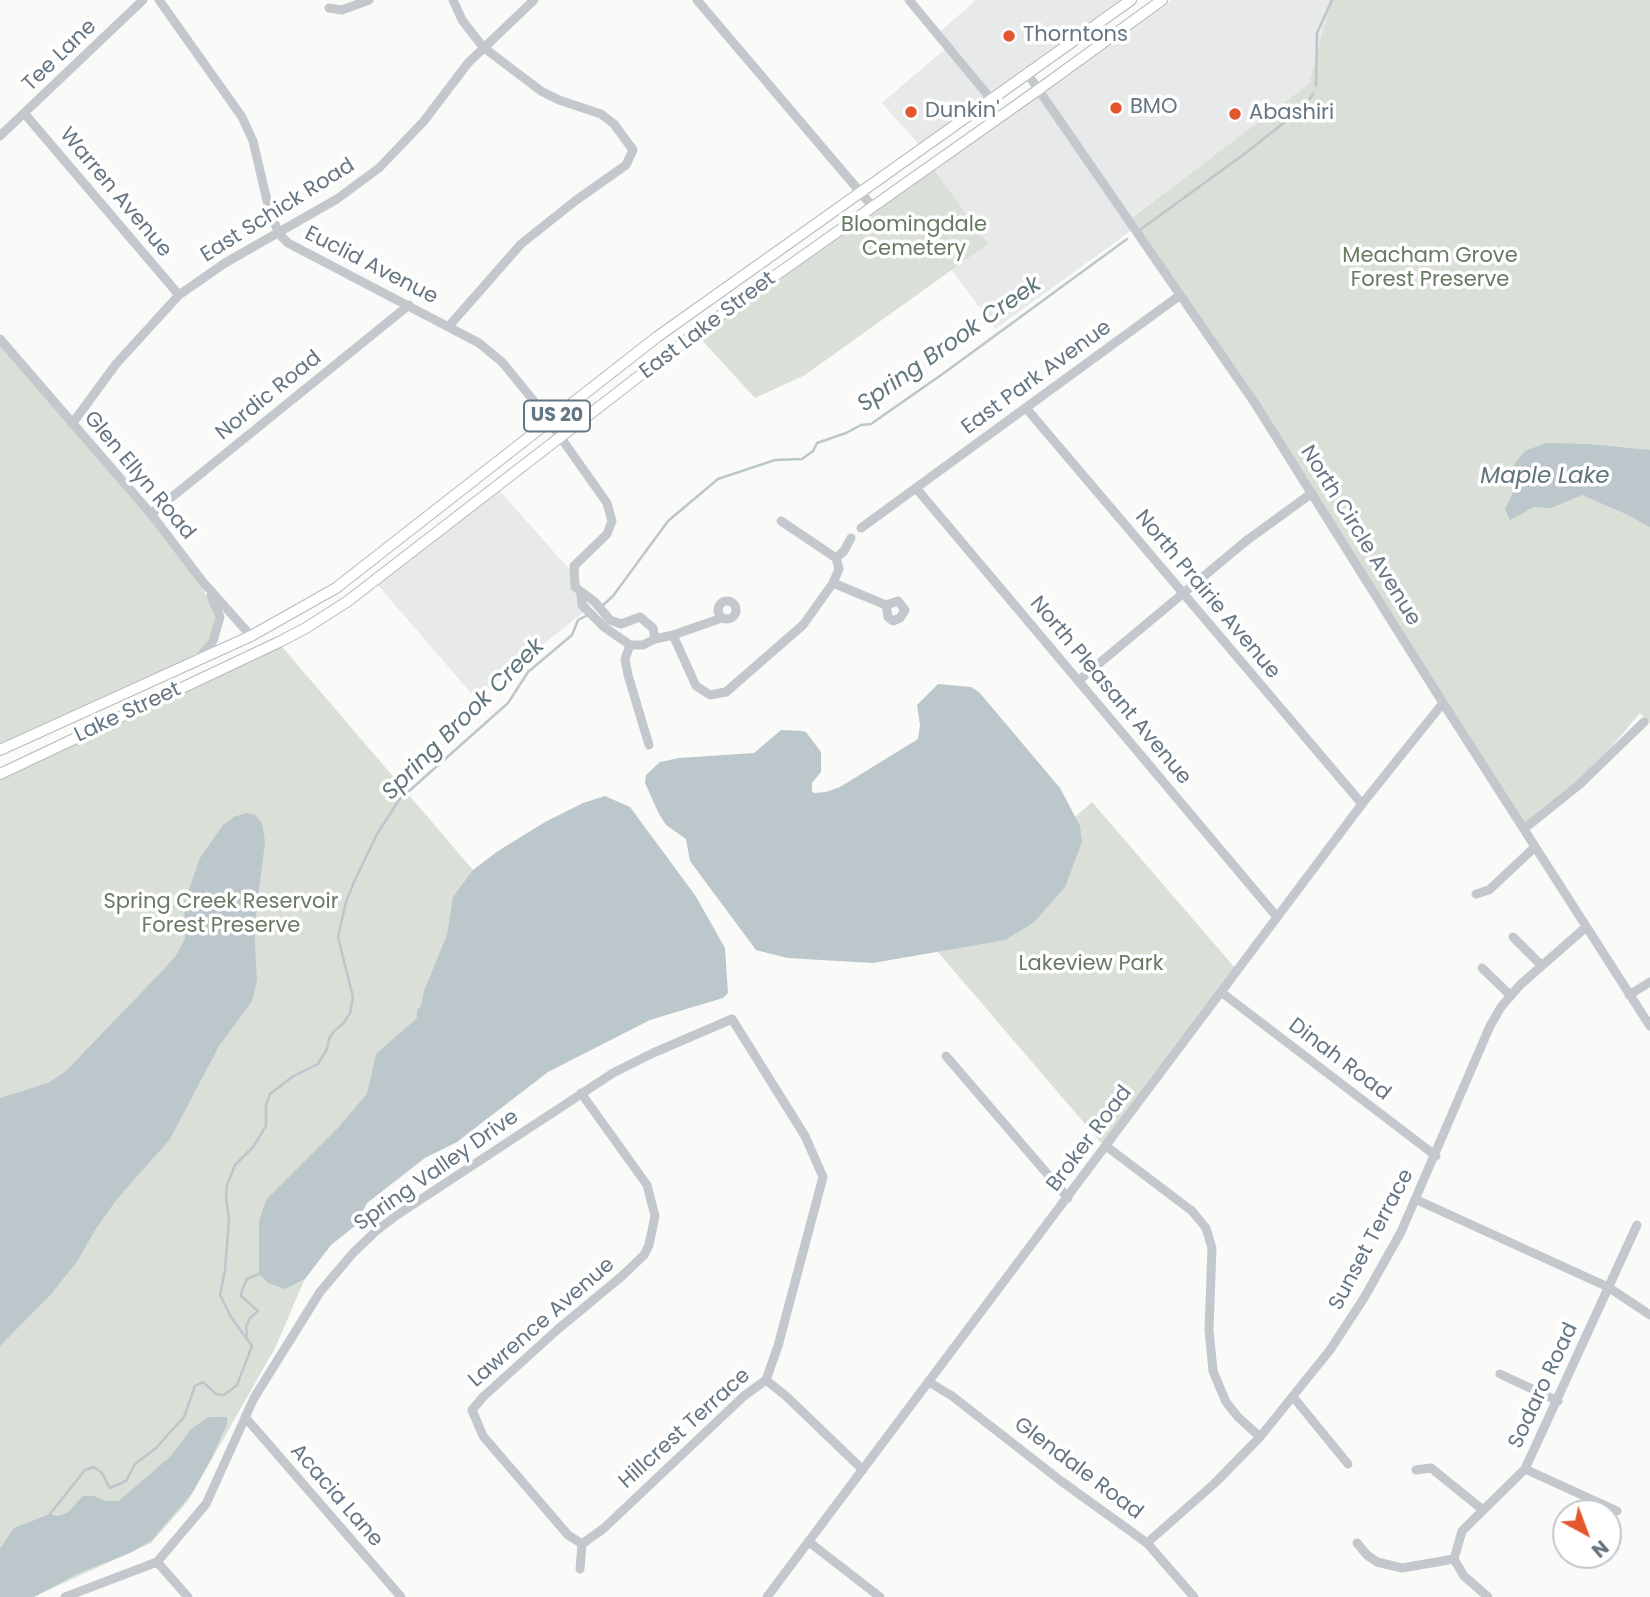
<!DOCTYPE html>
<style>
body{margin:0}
#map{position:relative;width:1650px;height:1597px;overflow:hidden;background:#fafaf8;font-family:Poppins,sans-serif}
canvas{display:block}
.north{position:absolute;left:1552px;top:1499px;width:70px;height:70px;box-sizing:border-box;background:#fff;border:2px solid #c1c8cd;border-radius:50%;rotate:139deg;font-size:19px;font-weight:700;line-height:28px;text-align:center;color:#657683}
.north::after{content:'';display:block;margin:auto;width:24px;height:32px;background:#e4572e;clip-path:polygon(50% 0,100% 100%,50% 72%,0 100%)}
</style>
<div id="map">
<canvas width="1650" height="1597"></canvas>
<div class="north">N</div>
</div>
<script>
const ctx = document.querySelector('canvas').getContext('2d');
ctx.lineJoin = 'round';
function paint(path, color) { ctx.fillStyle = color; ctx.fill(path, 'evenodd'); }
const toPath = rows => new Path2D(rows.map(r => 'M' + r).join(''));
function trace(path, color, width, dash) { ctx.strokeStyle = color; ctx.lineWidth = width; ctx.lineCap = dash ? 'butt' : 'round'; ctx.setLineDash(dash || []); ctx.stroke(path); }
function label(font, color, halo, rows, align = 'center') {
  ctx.font = font + ' Poppins,sans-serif'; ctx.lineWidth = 7; ctx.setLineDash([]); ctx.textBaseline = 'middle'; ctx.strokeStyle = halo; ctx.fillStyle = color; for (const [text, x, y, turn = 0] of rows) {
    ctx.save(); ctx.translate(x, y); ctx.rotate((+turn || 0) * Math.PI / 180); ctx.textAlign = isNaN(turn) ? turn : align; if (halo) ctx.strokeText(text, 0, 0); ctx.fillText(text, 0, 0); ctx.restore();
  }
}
paint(toPath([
 [976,0,1127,0,921,147,882,103,946,48,936,35],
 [1171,0,1331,0,1310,84,1130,218,1045,92],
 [1037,94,1131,231,995,329,952,270,987,244,932,167],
 [500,491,578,579,582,590,598,600,476,699,377,584]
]), '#e8e9e9');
paint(toPath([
 [1331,0,1650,0,1650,724,1640,713,1580,784,1524,829,1256,405,1127,221,1309,84],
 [932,167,988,244,805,375,755,398,699,337],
 [0,344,148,517,201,585,215,614,214,625,209,640,194,657,0,748],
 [278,642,473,870,446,952,275,1348,188,1501,151,1543,33,1597,0,1597,0,775],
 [1092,802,1236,969,1103,1145,931,944]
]), '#dadfd7');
paint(toPath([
 [1546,443,1588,444,1650,450,1650,527,1626,514,1582,495,1551,508,1534,507,1510,520,1505,509,1513,493,1510,478,1515,463,1525,451],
 [938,684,971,687,979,692,1060,788,1080,826,1082,842,1065,887,1033,923,1005,940,873,963,787,958,756,950,690,861,686,839,666,825,659,814,645,783,646,775,660,762,679,758,754,753,781,730,802,731,806,732,821,752,821,772,812,783,812,791,814,793,826,792,840,787,918,739,920,725,917,705],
 [605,796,630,807,695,895,725,948,728,993,723,998,650,1020,548,1072,457,1142,425,1158,367,1203,355,1226,331,1245,305,1279,285,1289,268,1283,259,1274,259,1221,266,1200,336,1130,367,1094,376,1054,417,1018,417,1010,421,1006,424,991,447,935,453,897,473,870,498,851,545,822,583,803],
 [246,813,255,815,262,823,265,842,254,929,257,980,252,1001,219,1046,170,1139,117,1199,95,1230,78,1260,52,1293,0,1346,0,1098,48,1083,66,1071,167,966,177,954,185,938,184,903,200,858,223,825,234,817],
 [209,1417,227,1417,227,1424,211,1459,192,1493,152,1540,130,1553,77,1574,34,1597,0,1597,0,1549,14,1528,50,1514,58,1516,67,1513,83,1496,94,1496,105,1501,119,1501,171,1456,191,1429]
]), '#bbc7cb');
trace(toPath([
 [1316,86,1317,33,1332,0],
 [1141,229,1243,155,1304,107,1313,94],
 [602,606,613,596,668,521,718,479,775,460,802,459,813,451,817,443,846,433,861,425,871,424,944,373,1127,239],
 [247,1336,246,1326,250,1318,258,1311,241,1296,242,1290,247,1279,259,1274],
 [50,1514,85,1470,94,1467,102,1473,110,1488,126,1481,135,1464,156,1448,184,1417,195,1386,203,1382,216,1394,224,1395,237,1385,252,1346,231,1317,220,1295,225,1270,229,1220,226,1198,227,1185,235,1165,253,1147,266,1126,266,1105,270,1094,292,1077,318,1064,327,1049,329,1039,334,1031,343,1024,350,1013,353,997,338,937,346,902,354,882,377,834,399,800,508,703,528,672,572,635,578,620,588,615]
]), '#bbc7cb', 2.5);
const major = toPath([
 [0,750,251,636,336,588,657,337,1131,0],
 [0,774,279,642,306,628,348,601,669,353,769,280,1038,90,1162,0]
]);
trace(major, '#b5babe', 12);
trace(toPath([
 [159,0,242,117,253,141,269,209,279,234,288,243,479,343,502,362,542,411,607,503,612,521,607,534,574,566,575,587,594,601,610,620,621,624,640,617,653,628,655,639],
 [453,0,462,20,483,47,541,91,559,100,601,114,614,124,633,150],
 [697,0,872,206],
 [909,0,991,99],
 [329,8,342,10,369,0],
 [1027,73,1256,405,1443,703,1650,1026],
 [24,113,179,295],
 [0,136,143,0],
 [449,326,521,244,575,201,626,165,633,150],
 [0,339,151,514,203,582,251,636],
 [1026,408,1362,804],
 [72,424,116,364,179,295,225,263,337,199,379,168,424,121,468,63,534,0],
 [916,488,1277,917],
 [151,514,409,305],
 [781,521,836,558,839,569,833,583],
 [861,528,1179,296],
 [836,558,844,551,851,538],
 [581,593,582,605,604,627,630,645,643,645,655,639,673,635,722,618],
 '718 610a9 9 0 1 1 18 0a9 9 0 1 1-18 0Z',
 [673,635,696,686,710,695,726,692,803,625,833,583,886,605,898,601,905,610,900,618,893,621,888,617,886,605],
 [630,645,625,659,628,675,649,745],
 [199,658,213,641,220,617,211,596],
 [1078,681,1246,541,1312,493],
 [1524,829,1580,784,1644,722],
 [1476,894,1489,890,1535,847],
 [1513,937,1541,965],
 [1482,968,1510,995],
 [1221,992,1436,1156],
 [1629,995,1650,982],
 [946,1056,1068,1198],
 [581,1093,647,1185,655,1216,649,1245,644,1255,622,1276,557,1330,483,1397,472,1410,483,1436,568,1535,582,1544],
 [1106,1146,1192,1211,1206,1228,1212,1248,1209,1330,1213,1371,1226,1402,1238,1417,1260,1437],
 [1417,1200,1608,1287,1650,1315],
 [1500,1374,1558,1401],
 [766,1380,786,1396,863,1470],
 [929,1382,952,1396,1061,1481,1147,1543,1194,1597],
 [1294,1398,1348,1464],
 [245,1417,401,1597],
 [1525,1469,1617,1511],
 [1416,1470,1431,1468,1483,1510],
 [809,1542,880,1597],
 [1147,1543,1215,1483,1260,1437,1330,1350,1364,1298,1401,1232,1490,1026,1501,1007,1520,985,1586,927],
 [1357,1543,1367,1555,1377,1562,1402,1568,1454,1559],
 [1454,1559,1462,1531,1525,1469,1637,1225],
 [1454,1559,1464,1576,1488,1597],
 [157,1562,188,1597],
 [580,1569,582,1544],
 [65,1597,157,1562,206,1504,254,1398,320,1292,353,1253,376,1231,397,1215,613,1073,653,1053,732,1019,805,1136,823,1177,778,1346,766,1380,744,1396,603,1529,582,1544],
 [767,1597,1362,804,1443,703]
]), '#c3c8cc', 9);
trace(major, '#fff', 10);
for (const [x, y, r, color] of [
 [1009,36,7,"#e4572e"],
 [1116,108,7,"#e4572e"],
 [911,112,7,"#e4572e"],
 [1235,114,7,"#e4572e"]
]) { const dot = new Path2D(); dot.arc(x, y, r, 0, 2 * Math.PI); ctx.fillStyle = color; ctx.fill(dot); trace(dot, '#fff', 2.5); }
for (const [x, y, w] of [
 [557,416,66]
]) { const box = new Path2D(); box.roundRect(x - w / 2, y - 15.5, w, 31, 5); ctx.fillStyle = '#fff'; ctx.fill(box); trace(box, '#657683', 2); }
label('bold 19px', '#657683', null, [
 ["US 20",557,416]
]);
label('21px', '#657683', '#fff', [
 ["Thorntons",1023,36],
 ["BMO",1130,108],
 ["Dunkin'",925,112],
 ["Abashiri",1249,114]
], 'left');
label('21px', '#657683', '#fff', [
 ["Tee Lane",60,56,-44],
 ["Warren Avenue",115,193,50],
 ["East Schick Road",278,211,-32],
 ["Euclid Avenue",371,266,27],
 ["East Lake Street",708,326,-37],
 ["East Park Avenue",1037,378,-36],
 ["Nordic Road",269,396,-39],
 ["Glen Ellyn Road",139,476,50],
 ["North Circle Avenue",1360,536,58],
 ["North Prairie Avenue",1207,595,50],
 ["North Pleasant Avenue",1110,691,50],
 ["Lake Street",128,713,-25],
 ["Dinah Road",1339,1060,37],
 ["Broker Road",1090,1139,-53],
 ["Spring Valley Drive",437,1171,-35],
 ["Sunset Terrace",1372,1240,-62],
 ["Lawrence Avenue",542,1323,-41],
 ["Sodaro Road",1544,1386,-65],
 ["Hillcrest Terrace",685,1429,-42],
 ["Glendale Road",1078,1469,37],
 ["Acacia Lane",336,1496,49]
]);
label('21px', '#687a64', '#fff', [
 ["Bloomingdale",914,226],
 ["Cemetery",914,250],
 ["Meacham Grove",1430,257],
 ["Forest Preserve",1430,281],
 ["Spring Creek Reservoir",221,903],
 ["Forest Preserve",221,927],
 ["Lakeview Park",1091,965]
]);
label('italic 23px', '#60757c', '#fff', [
 ["Spring Brook Creek",950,345,-35],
 ["Maple Lake",1545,477],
 ["Spring Brook Creek",464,720,-45]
]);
</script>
